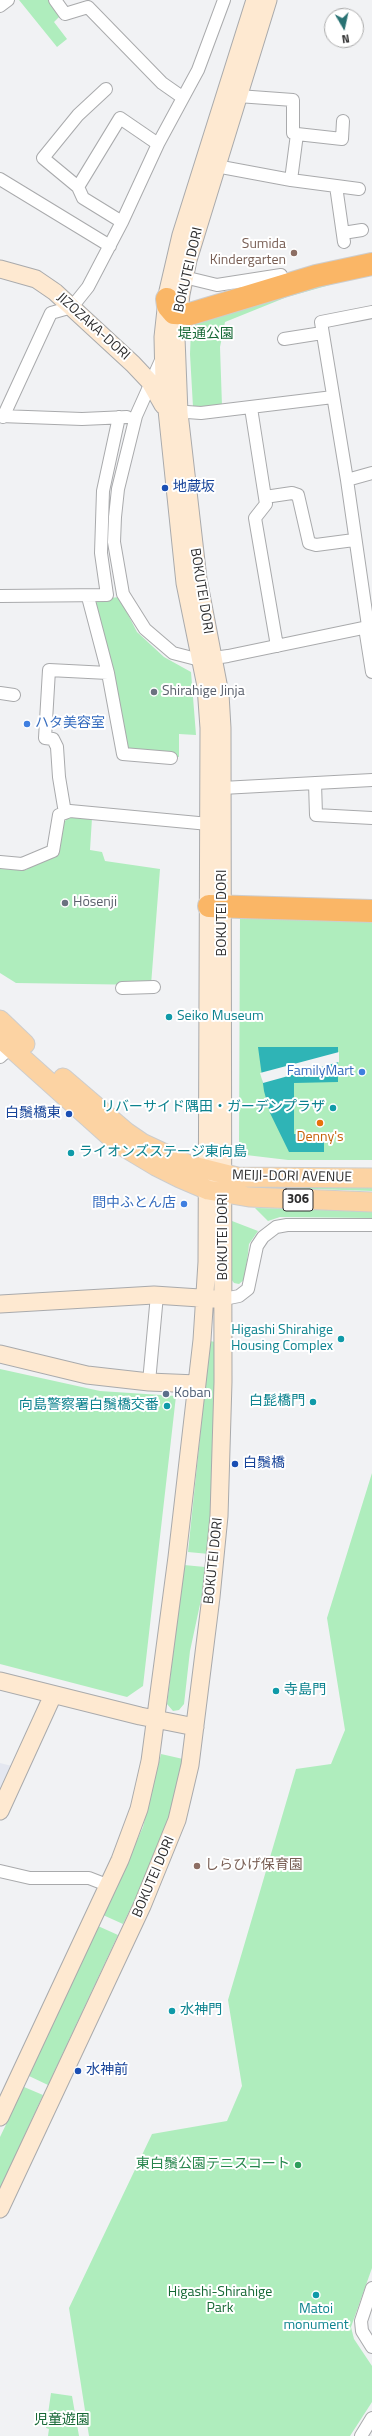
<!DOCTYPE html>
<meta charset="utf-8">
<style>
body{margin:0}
#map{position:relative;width:372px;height:2436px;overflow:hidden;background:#f1f2f4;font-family:"Titillium Web",sans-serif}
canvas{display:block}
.north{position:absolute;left:324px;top:8px;width:40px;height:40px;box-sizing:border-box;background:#fff;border:1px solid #ababab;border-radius:50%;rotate:171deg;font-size:11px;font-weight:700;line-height:16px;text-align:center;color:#2d2d2e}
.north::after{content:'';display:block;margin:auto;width:14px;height:18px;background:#287273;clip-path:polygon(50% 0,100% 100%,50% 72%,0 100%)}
</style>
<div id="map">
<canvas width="372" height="2436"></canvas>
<div class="north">N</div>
</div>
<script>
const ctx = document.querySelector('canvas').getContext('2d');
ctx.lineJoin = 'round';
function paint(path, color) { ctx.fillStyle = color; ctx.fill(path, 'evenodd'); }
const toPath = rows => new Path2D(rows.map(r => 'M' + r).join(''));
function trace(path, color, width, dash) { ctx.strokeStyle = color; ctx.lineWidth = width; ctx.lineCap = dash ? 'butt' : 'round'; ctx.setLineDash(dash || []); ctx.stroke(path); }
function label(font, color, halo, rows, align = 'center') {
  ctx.font = font + ' "Titillium Web","Noto Sans JP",sans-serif'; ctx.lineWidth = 4; ctx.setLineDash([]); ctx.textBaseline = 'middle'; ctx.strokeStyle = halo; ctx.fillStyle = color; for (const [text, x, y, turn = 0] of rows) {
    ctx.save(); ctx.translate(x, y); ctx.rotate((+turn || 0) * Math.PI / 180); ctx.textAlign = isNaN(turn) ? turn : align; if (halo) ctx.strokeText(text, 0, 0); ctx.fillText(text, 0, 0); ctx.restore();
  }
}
paint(toPath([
 [0,1763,12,1766,0,1796]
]), '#e4e7f0');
paint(toPath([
 [19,0,52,0,61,15,54,22,67,39,57,47],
 [369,274,287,297,225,322,220,347,222,406,193,407,190,354,191,329,197,320,301,286],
 [119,597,137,632,164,657,191,672,196,735,179,734,179,757,130,752,126,749,94,600],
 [72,814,92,818,90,850,102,852,105,861,160,869,151,985,16,983,0,973,0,869,26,870,37,863,59,855,64,822],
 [240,916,372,921,372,1160,288,1160,246,1155,239,1146],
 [255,1184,332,1184,372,1188,372,1191,255,1187],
 [255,1208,372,1210,372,1218,280,1217,268,1221],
 [232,1221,258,1231,249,1244,245,1279,239,1284,234,1283,231,1279],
 [210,1341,215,1342,214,1502,209,1554,188,1552],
 [0,1369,100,1391,176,1396,143,1686,127,1697,0,1664],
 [372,1473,372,2268,351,2327,354,2339,372,2366,372,2402,350,2436,89,2436,69,2308,152,2134,227,2121,242,2086,228,2000,296,1769,331,1764,345,1730,327,1618],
 [184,1565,205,1567,202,1595,190,1651,184,1704,179,1710,173,1711,167,1704],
 [161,1754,183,1759,174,1797,167,1823,144,1881,123,1924,103,1915,143,1827],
 [98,1926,118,1935,48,2085,29,2076],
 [24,2087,43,2095,0,2189,0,2137],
 [51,2393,72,2396,79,2436,48,2436,49,2429,46,2428]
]), '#afedbd');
paint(toPath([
 [258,1047,338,1047,338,1082,294,1083,294,1134,324,1135,324,1152,289,1152,270,1113,264,1091]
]), '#2fb4b6');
paint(toPath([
 [339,1052,339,1062,263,1083,260,1073]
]), '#f1f2f4');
const street = toPath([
 [55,0,65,14,88,7,162,83,182,97],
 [0,6,8,0],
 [238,96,293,100,293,133,297,134],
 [216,166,291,180,359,189],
 [0,179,110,246],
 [291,180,297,134,342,139,343,121],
 [336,186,344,242],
 [78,187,43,158,78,115,106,89],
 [122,222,83,198,78,187,120,118,158,144],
 [343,233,362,230],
 [184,277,217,285,281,275],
 [372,312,321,322,347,480,368,626,366,634,372,672],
 [284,339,322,333],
 [162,358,136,416,118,489,115,517,114,542,123,594,145,629,173,653,200,660,228,656,372,626],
 [251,408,266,504,255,518,277,646],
 [173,411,201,413,333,397],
 [0,416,82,419,127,417],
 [3,417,51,313,72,307,88,287,122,222,158,144,198,70,224,0],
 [347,480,372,473],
 [265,497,292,493,298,495,309,543,316,545,354,540],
 [0,596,107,595,101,553,103,491,119,417],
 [88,597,108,673],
 [0,693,14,695],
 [315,783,316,815,372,818],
 [222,788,372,780],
 [65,813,59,777,57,747,53,739,45,738,49,670,108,673,123,754,171,758],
 [0,862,22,864,53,851,59,815,70,811,209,824],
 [122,988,154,987],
 [0,1057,11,1047],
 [224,1299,239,1296,248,1289,257,1246,263,1237,276,1227,287,1225,372,1225],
 [149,1382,157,1295],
 [0,1871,30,1878,89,1878,107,1885],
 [372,2288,361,2321,362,2331,372,2347],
 [361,2436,372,2418]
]);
const secondary = toPath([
 [0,269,36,279,55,292,133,364,150,382,163,405],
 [0,1304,154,1295,215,1299],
 [0,1354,87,1375,149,1382,197,1384],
 [0,1681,140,1716,195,1727],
 [0,1811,53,1695],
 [0,2117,120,1860,139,1809,150,1761,177,1557,202,1340,207,1262,209,728,206,686,185,583,164,381,163,337,168,291,181,235,255,0],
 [0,2209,142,1906,177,1820,190,1765,211,1597,219,1516,223,1382,222,728,220,694,198,579,179,413,176,338,181,294,188,260,268,0]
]);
const primary = toPath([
 [0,1020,25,1044],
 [0,1038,116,1142,156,1166,180,1178,208,1190,249,1197,372,1202],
 [63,1078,126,1132,142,1143,189,1165,237,1177,372,1178]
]);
const highway = toPath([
 [167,299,168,306,174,313,190,314,316,276,372,264],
 [209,906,372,911]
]);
trace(street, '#a9aaac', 14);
trace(secondary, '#a9aaac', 19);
trace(primary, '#cdcdcd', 21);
trace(highway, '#cdcdcd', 24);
trace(street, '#fff', 12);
trace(secondary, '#fee9d1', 17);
trace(primary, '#fcd3a3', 19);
trace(highway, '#fab666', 22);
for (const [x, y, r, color] of [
 [294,253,4,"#8d6e63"],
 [165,488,4,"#1a4fb4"],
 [154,692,4,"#6b7280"],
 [27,724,4,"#3f7fe0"],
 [65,903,4,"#6b7280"],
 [169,1017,4,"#0f9aa8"],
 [362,1072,4,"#3f7fe0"],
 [333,1108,4,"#0f9aa8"],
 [69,1114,4,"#1a4fb4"],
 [320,1123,4,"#e8710a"],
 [71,1153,4,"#0f9aa8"],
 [184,1204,4,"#3f7fe0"],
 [341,1339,4,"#0f9aa8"],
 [166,1394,4,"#5c6f8a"],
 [313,1402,4,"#0f9aa8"],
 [167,1406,4,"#0f9aa8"],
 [235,1464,4,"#1a4fb4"],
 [276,1691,4,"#0f9aa8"],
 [197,1866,4,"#8d6e63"],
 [172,2011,4,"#0f9aa8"],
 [78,2071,4,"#1a4fb4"],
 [298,2165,4,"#2e9e5b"],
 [316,2295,4,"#0f9aa8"]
]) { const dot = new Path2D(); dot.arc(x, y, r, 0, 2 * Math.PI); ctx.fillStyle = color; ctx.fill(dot); trace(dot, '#fff', 1.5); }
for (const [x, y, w] of [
 [298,1200,30]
]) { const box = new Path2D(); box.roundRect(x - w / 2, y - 11, w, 22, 3); ctx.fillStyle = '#fff'; ctx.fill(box); trace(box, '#2d2d2e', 1); }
label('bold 13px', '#2d2d2e', null, [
 ["306",298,1200]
]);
label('14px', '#785e54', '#fff', [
 ["Sumida",286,245],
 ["Kindergarten",286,261],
 ["しらひげ保育園",205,1866,"left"]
], 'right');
label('14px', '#2d2d2e', '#fff', [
 ["BOKUTEI DORI",189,270,-77],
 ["JIZOZAKA-DORI",93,327,42],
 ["BOKUTEI DORI",201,591,81],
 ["BOKUTEI DORI",223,913,-90],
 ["MEIJI-DORI AVENUE",292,1177,1],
 ["BOKUTEI DORI",224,1237,-90],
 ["BOKUTEI DORI",214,1561,-84],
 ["BOKUTEI DORI",154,1877,-67]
]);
label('14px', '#166835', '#fff', [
 ["堤通公園",206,335],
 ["Higashi-Shirahige",220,2293],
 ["Park",220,2309],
 ["児童遊園",62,2421]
]);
label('14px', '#164399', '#fff', [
 ["地蔵坂",173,488],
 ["白鬚橋東",61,1114,"right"],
 ["白鬚橋",243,1464],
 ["水神前",86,2071]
], 'left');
label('14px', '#5b616d', '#fff', [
 ["Shirahige Jinja",162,692],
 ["Hōsenji",73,903]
], 'left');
label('14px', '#366cbe', '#fff', [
 ["ハタ美容室",35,724,"left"],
 ["FamilyMart",354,1072],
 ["間中ふとん店",176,1204]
], 'right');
label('14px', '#0d838f', '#fff', [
 ["Seiko Museum",177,1017],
 ["リバーサイド隅田・ガーデンプラザ",325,1108,"right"],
 ["ライオンズステージ東向島",79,1153],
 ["Higashi Shirahige",333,1331,"right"],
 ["Housing Complex",333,1347,"right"],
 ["白髭橋門",305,1402,"right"],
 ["向島警察署白鬚橋交番",159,1406,"right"],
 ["寺島門",284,1691],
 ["水神門",180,2011],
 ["Matoi",316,2310,"center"],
 ["monument",316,2326,"center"]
], 'left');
label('14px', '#c56008', '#fff', [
 ["Denny's",320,1138]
]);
label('14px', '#4e5e75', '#fff', [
 ["Koban",174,1394]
], 'left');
label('14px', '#27864d', '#fff', [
 ["東白鬚公園テニスコート",290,2165]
], 'right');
</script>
